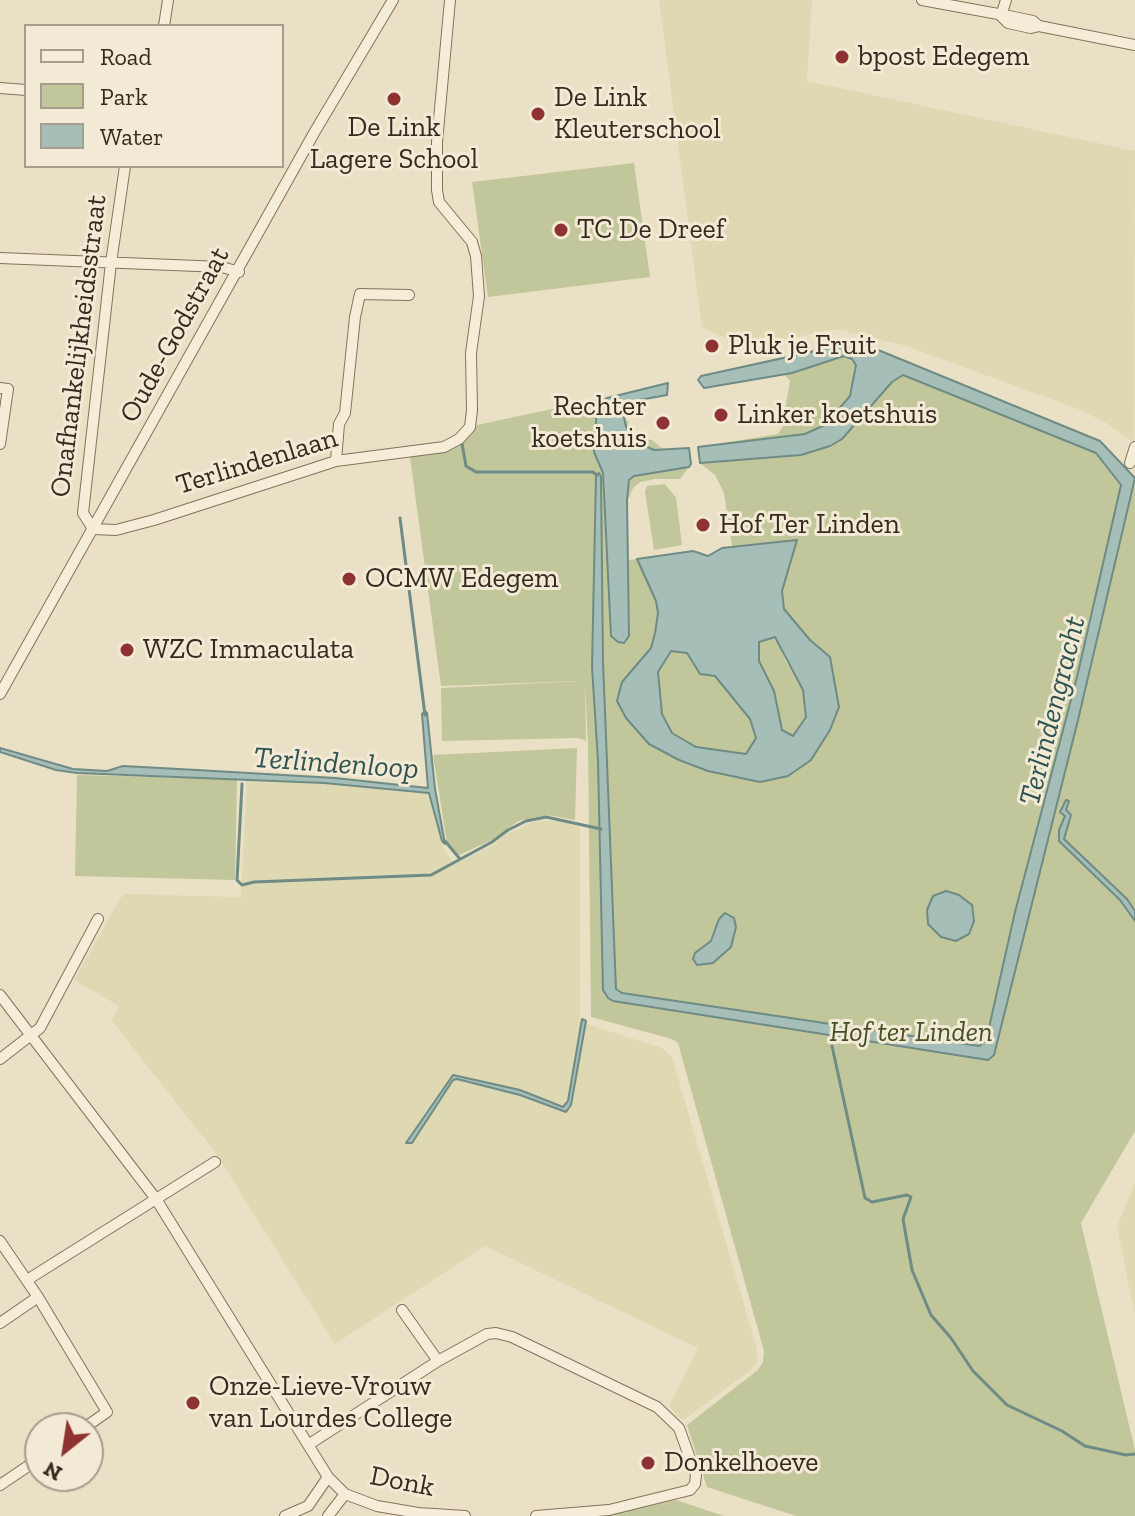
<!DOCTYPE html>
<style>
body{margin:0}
#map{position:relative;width:1135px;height:1516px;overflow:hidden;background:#eae0c5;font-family:"Zilla Slab",serif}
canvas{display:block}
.legend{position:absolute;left:24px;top:24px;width:260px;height:144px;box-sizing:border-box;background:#f2ead4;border:2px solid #a69d8c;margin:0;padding:10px 14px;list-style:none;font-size:24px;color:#352a1f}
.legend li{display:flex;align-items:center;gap:16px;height:40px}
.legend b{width:40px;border:2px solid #a69d8c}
.north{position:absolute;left:24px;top:1412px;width:80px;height:80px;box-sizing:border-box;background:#f2ead4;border:2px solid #a69d8c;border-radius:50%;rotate:210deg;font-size:22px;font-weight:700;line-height:32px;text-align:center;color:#352a1f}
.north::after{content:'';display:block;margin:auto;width:28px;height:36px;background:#8e3332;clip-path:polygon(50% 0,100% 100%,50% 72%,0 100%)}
</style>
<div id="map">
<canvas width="1135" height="1516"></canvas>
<ul class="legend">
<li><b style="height:10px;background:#f6edd8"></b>Road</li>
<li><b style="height:22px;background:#c1c79a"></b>Park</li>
<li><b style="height:22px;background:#a6beb8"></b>Water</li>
</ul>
<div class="north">N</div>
</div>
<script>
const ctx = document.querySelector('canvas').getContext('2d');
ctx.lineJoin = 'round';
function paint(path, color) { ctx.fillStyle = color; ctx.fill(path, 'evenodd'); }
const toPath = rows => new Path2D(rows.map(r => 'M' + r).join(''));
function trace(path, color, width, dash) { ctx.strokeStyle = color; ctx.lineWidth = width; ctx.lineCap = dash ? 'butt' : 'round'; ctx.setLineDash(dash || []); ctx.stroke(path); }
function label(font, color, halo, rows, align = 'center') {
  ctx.font = font + ' "Zilla Slab",serif'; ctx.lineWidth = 6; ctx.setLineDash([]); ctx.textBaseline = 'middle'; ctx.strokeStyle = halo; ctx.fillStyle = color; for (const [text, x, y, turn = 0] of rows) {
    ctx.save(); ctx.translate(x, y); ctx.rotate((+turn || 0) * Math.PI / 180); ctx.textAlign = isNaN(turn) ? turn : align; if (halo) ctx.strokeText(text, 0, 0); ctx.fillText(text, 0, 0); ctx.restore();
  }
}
paint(toPath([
 [659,0,812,0,807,81,1135,151,1134,443,1106,423,1081,410,906,346,836,329,747,347,702,328],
 [247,777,431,794,444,850,455,864,491,846,510,832,536,821,559,821,580,827,580,1022,662,1048,672,1057,757,1349,757,1363,751,1370,685,1419,680,1419,669,1406,698,1348,485,1246,335,1344,215,1152,111,1020,119,1006,74,980,123,894,241,897],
 [1135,1182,1135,1316,1117,1227]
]), '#dfd9b3');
paint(toPath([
 [634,163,650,277,488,297,472,182],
 [824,347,877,349,1083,437,1135,485,1135,1131,1081,1223,1135,1450,1135,1516,796,1516,707,1487,687,1425,758,1370,763,1362,764,1351,678,1043,672,1039,591,1017,588,747,585,681,586,741,578,738,442,741,441,688,582,681,441,686,410,457,437,452,460,443,477,425,608,397,628,422,629,437,652,440,663,449,656,466,691,464,680,479,655,479,640,482,633,488,627,502,629,560,637,559,656,601,658,613,651,648,622,682,649,744,679,760,708,771,760,782,830,730,839,707,830,657,810,640,784,609,782,591,796,541,732,546,724,493,715,475,700,463,698,447,778,434,782,428,790,381,782,372,703,385,698,380,701,376],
 [665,484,676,498,682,545,654,550,645,492,647,486],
 [776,637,785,660,803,690,806,717,793,736,782,730,774,691,759,661,759,642],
 [671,651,687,653,700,674,715,676,750,719,757,738,746,754,696,747,672,733,662,714,658,672],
 [577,748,575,820,547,815,518,821,494,839,459,855,447,843,433,755],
 [77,775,237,779,235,880,75,876],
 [676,1500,724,1516,605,1516]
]), '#c1c79a');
const water = toPath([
 [852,343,866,345,1100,441,1135,478,1078,720,994,1055,988,1060,613,1001,608,998,603,990,598,761,592,667,596,476,599,473,601,477,603,662,616,989,622,993,979,1046,986,1041,1015,912,1077,677,1121,485,1096,453,903,375,892,382,842,439,830,446,801,455,700,463,698,447,805,434,825,425,850,396,856,365,852,359,844,356,792,373,704,388,698,380,701,376,852,343],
 [668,383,667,395,628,402,623,412,626,427,636,442,654,450,689,448,691,464,689,467,634,476,629,480,627,500,629,636,624,643,618,642,611,636,603,473,594,452,597,407,607,398,668,383],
 [797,540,782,591,784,609,810,640,830,657,839,707,830,730,811,760,788,776,760,782,708,771,679,760,649,744,626,718,617,701,622,682,651,648,655,633,658,613,656,601,637,559,693,551,708,556,722,548,797,540],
 [775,637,803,690,806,717,793,736,782,730,774,691,759,661,759,642,775,637],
 [671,651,687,653,700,674,715,676,750,719,756,738,746,754,696,747,672,733,662,714,658,672,671,651],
 [425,711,427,713,435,789,445,844,442,841,429,793,324,783,77,773,56,770,0,752,0,748,73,769,107,771,123,766,197,770,335,778,428,788,422,714,425,711],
 [1066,800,1069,801,1066,810,1071,815,1064,839,1127,899,1135,911,1135,921,1120,900,1059,841,1059,830,1065,816,1060,812,1066,800],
 [946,891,959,895,972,905,974,921,969,934,956,941,941,937,928,924,927,910,933,896,946,891],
 [725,913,734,918,736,927,731,947,713,963,697,965,693,959,695,953,711,941,719,919,725,913],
 [582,1019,586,1021,571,1105,566,1112,520,1095,457,1079,453,1080,412,1143,406,1143,453,1075,520,1090,563,1107,568,1101,582,1019]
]);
paint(water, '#a6beb8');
trace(water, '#6e8b85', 2);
trace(toPath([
 [462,444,466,466,476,472,593,472,597,475],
 [400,518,425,715],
 [242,784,237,880,242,885,254,882,431,875,492,842,508,830,526,821,546,817,601,829],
 [445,841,460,859],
 [832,1046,865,1198,872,1202,907,1195,911,1197,903,1219,912,1270,931,1315,951,1338,973,1371,1007,1405,1062,1431,1085,1446,1126,1455,1135,1454]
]), '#6e8b85', 3);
const minor = toPath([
 [922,0,1009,16,1033,21,1039,26,1135,45],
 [1001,16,1008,23,1031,28,1039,26],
 [1001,16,1006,0],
 [164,26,168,0],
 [0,88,26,90],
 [0,258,222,267,239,272],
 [0,388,8,389,0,444],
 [336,461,339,424,345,413,355,317,360,294,409,295],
 [1130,463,1135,447],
 [93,529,116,530,154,520,336,461,444,447,459,439,470,427,472,410,471,353,479,296,476,256,472,242,439,202,437,190,437,142,450,0],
 [93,529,83,513,111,263,125,166],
 [0,694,314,133,393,0],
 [0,995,156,1199,328,1477,345,1494,377,1506,418,1513,465,1516],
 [0,1059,40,1028,98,919],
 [0,1241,38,1297,107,1412,84,1428],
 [27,1280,215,1162],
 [402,1310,438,1361],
 [0,1323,38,1297],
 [308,1445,438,1361,487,1334,496,1333,512,1337,657,1407,679,1428,696,1475,695,1484,690,1490,609,1510,536,1516],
 [0,1485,40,1458],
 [285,1516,308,1506,328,1477],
 [328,1516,345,1494]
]);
trace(minor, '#84725d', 12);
trace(minor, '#f6edd8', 10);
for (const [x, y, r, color] of [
 [842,57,8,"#8e3332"],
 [394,99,8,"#8e3332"],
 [538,114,8,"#8e3332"],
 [561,230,8,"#8e3332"],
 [712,346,8,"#8e3332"],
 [721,415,8,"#8e3332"],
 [663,423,8,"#8e3332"],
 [703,525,8,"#8e3332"],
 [349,579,8,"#8e3332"],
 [127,650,8,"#8e3332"],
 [193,1403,8,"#8e3332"],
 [648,1463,8,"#8e3332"]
]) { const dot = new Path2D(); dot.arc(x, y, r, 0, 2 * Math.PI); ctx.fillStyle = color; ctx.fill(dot); trace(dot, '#f2ead4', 3); }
label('28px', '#352a1f', '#f2ead4', [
 ["bpost Edegem",858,57],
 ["De Link",554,98],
 ["Kleuterschool",554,130],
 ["De Link",394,128,"center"],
 ["Lagere School",394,160,"center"],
 ["TC De Dreef",577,230],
 ["Pluk je Fruit",728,346],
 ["Rechter",647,407,"right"],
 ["koetshuis",647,439,"right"],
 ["Linker koetshuis",737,415],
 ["Hof Ter Linden",719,525],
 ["OCMW Edegem",365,579],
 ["WZC Immaculata",143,650],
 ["Onze-Lieve-Vrouw",209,1387],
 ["van Lourdes College",209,1419],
 ["Donkelhoeve",664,1463]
], 'left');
label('28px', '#352a1f', '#f2ead4', [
 ["Oude-Godstraat",175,335,-61],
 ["Onafhankelijkheidsstraat",79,346,-83],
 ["Terlindenlaan",257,462,-17],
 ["Donk",402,1482,11]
]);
label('italic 28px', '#455028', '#f2ead4', [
 ["Hof ter Linden",911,1033]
]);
label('italic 30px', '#305452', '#f2ead4', [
 ["Terlindengracht",1053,711,-76],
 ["Terlindenloop",336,764,4]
]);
</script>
